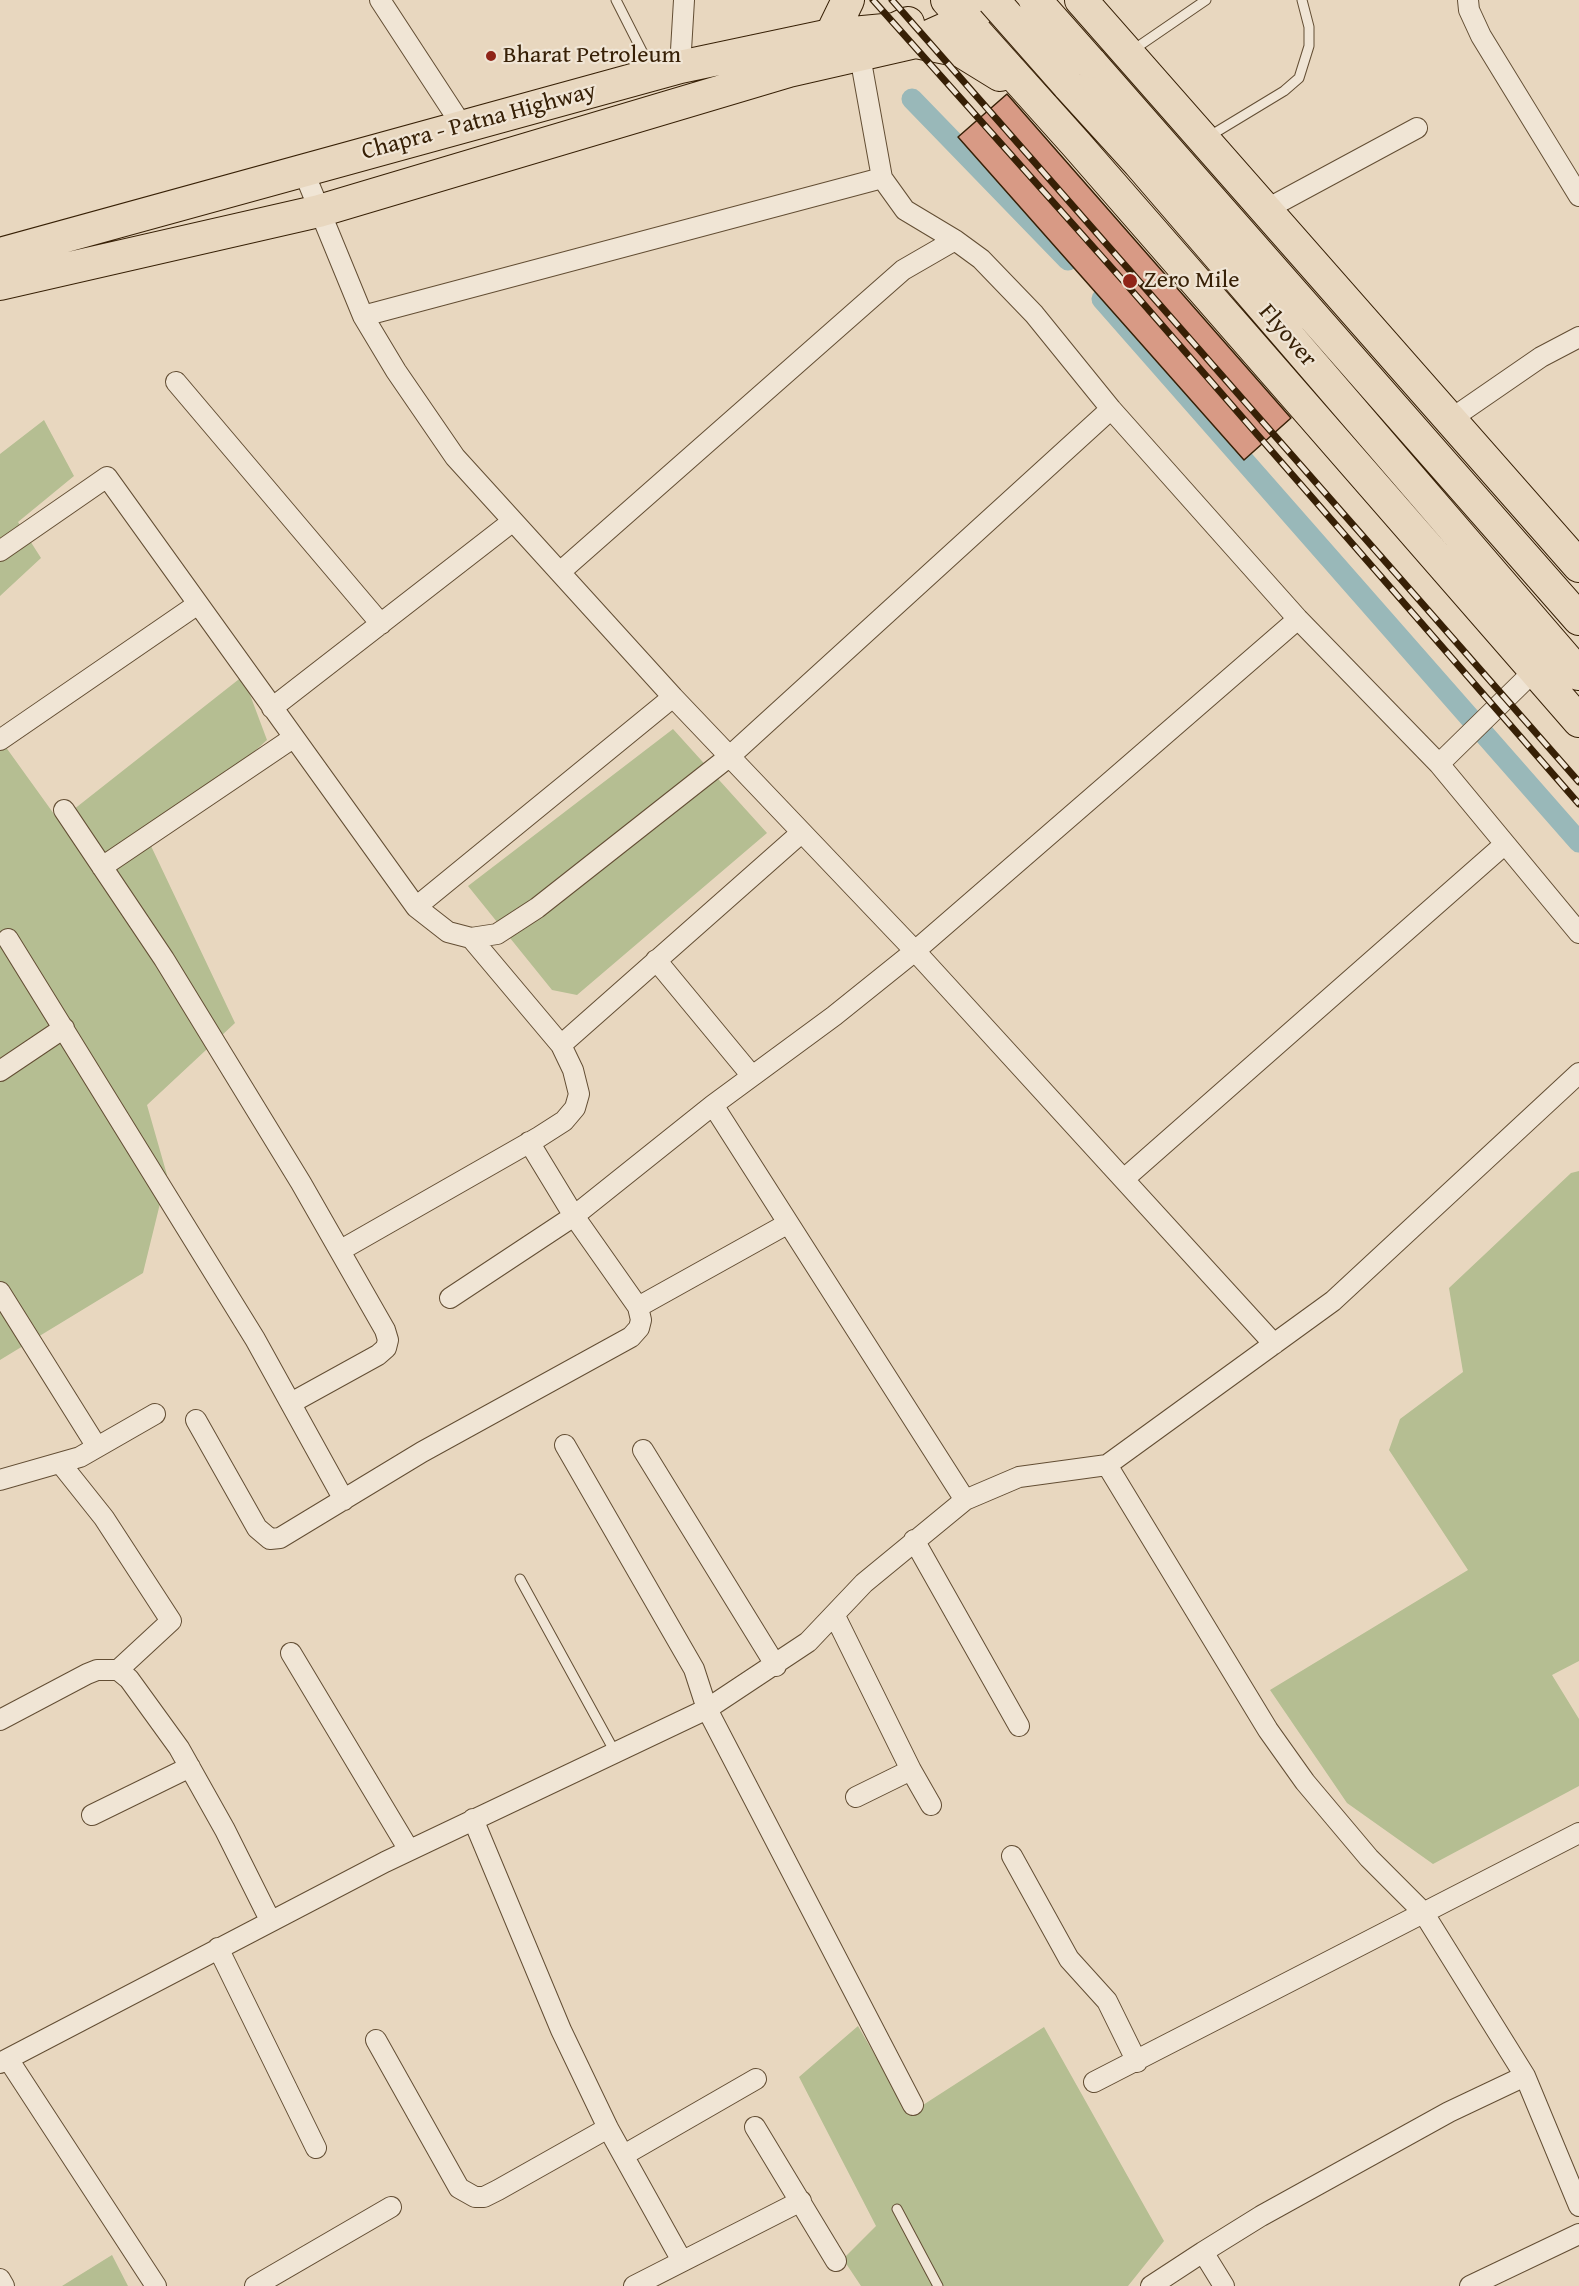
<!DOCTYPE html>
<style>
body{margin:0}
canvas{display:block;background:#e8d7bf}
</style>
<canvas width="1579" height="2286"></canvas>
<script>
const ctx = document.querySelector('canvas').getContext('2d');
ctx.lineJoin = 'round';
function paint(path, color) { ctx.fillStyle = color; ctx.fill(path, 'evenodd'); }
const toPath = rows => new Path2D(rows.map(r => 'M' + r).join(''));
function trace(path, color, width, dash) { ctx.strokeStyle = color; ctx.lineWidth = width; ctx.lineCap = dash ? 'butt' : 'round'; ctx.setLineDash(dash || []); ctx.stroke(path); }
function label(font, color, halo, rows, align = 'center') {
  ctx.font = font + ' "Gentium Book Plus",serif'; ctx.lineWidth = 4.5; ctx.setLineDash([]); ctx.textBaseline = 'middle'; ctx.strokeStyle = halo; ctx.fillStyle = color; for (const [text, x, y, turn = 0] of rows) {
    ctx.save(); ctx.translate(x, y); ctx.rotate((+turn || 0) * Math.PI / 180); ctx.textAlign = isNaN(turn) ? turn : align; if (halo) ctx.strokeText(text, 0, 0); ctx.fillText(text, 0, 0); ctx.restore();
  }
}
paint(toPath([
 [44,420,74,476,18,522,41,558,0,596,0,454],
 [243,676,267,740,151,846,235,1023,147,1105,167,1175,143,1273,0,1360,0,739,59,821],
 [673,729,767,833,577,995,552,990,468,886],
 [1579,1171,1579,1661,1552,1675,1579,1719,1579,1786,1433,1864,1347,1803,1270,1690,1468,1570,1389,1450,1400,1419,1463,1372,1449,1288,1571,1173],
 [858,2026,909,2114,1044,2027,1164,2241,1128,2286,861,2286,843,2259,876,2226,799,2077],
 [112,2255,128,2286,62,2286]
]), '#b5be92');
trace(toPath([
 [912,99,1068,260],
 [1102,299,1579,842]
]), '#99b8b9', 21);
const building = toPath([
 [1007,94,1291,418,1244,460,958,137,1007,94]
]);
paint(building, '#d89a85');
trace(building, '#372006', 1.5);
const service = toPath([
 [616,0,651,69],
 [1133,50,1206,0],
 [1208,137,1284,91,1299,78,1309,46,1309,27,1302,0],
 [520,1579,616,1754],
 [897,2209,938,2286]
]);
const minor = toPath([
 [380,0,463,127],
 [1468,0,1469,10,1481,36,1579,196],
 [860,56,882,178,905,210,955,240,981,259,1034,314,1111,409,1298,619,1439,764,1579,933],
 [680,67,684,0],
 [303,170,363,316,396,371,455,457,673,697,915,951,1274,1344],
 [1265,210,1417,128],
 [363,316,882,178],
 [176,382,381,624],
 [1451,419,1541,357,1579,337],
 [0,551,107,477,416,907,448,932,471,938,497,934,537,908,730,756,1111,409],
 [560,572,903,270,955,240],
 [272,708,513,521],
 [0,740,198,604],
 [1439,764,1535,670],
 [64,810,164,959,301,1183,385,1330,388,1340,386,1348,378,1355,291,1403],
 [102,867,293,738],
 [416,907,673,697],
 [8,939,255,1339,344,1500],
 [656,960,752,1076],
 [561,1045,801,833],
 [0,1071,64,1028],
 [529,1142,574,1216,638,1307,787,1224],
 [1124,1179,1505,844],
 [341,1250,539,1137,564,1121,575,1108,579,1094,573,1070,561,1045,471,938],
 [0,1292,97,1447],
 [450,1298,574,1216,713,1105],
 [196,1420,257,1528,270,1539,280,1538,422,1452,631,1337,639,1328,641,1320,638,1307],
 [565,1445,694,1669,707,1709,913,2105],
 [643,1450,776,1666],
 [61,1464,104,1518,171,1621,118,1670],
 [1107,1465,1268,1730,1305,1782,1369,1858,1423,1912,1525,2076],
 [0,1480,80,1457,155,1414],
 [965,1500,713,1105,834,1016,915,951,1298,619],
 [914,1540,1019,1726],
 [835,1616,911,1770,931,1805],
 [291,1653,409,1850],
 [0,1720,87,1674,97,1670,118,1670,129,1679,179,1748,225,1830,270,1920],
 [856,1797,911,1770],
 [92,1815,190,1767],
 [473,1819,561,2030,608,2128,682,2261],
 [1012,1856,1069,1959,1107,2001,1137,2062],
 [218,1948,316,2148],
 [376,2040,459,2188,475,2197,484,2197,498,2190,608,2128],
 [8,2059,156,2286],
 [0,2063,385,1862,707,1709,808,1642,864,1583,965,1500,1019,1477,1107,1465,1333,1301,1579,1073],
 [1094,2082,1579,1833],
 [755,2127,836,2261],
 [624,2155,756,2079],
 [1203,2252,1261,2216,1449,2112,1525,2076,1579,2206],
 [0,2279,4,2286],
 [255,2286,391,2207],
 [634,2286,801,2201],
 [1151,2286,1203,2252,1224,2286],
 [1470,2286,1579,2234]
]);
const trunk = toPath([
 [947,0,1076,144,1579,721],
 [1081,0,1579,566],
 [831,35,848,0],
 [916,42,961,51,1000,75],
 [1090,62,1579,619],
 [1068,85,1139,163,1579,674],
 [0,254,680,67,831,35,895,29,908,23],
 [0,284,319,211,789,71,916,42,965,20,991,0]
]);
trace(service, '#634e34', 11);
trace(minor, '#634e34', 22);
trace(trunk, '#372006', 34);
trace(service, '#f0e5d5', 9);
trace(minor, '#f0e5d5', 20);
trace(trunk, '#e8d7bf', 32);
const rail = toPath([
 [873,0,1127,285,1579,804],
 [892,0,1579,782]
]);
trace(rail, '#372006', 7);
trace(rail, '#f0e5d5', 4.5, [14]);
const trunkBridge = toPath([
 [993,0,1068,85],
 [1035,0,1090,62]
]);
trace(trunkBridge, '#372006', 34, []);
trace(trunkBridge, '#e8d7bf', 32);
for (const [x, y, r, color] of [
 [491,56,6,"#8f2418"],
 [1130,281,8,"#8f2418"]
]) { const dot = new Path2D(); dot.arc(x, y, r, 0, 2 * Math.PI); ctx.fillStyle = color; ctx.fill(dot); trace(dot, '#f0e5d5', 2); }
label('24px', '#372006', '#f0e5d5', [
 ["Bharat Petroleum",503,56],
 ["Zero Mile",1144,281]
], 'left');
label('24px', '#372006', '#f0e5d5', [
 ["Chapra - Patna Highway",479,122,-15],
 ["Flyover",1287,336,49]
]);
</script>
